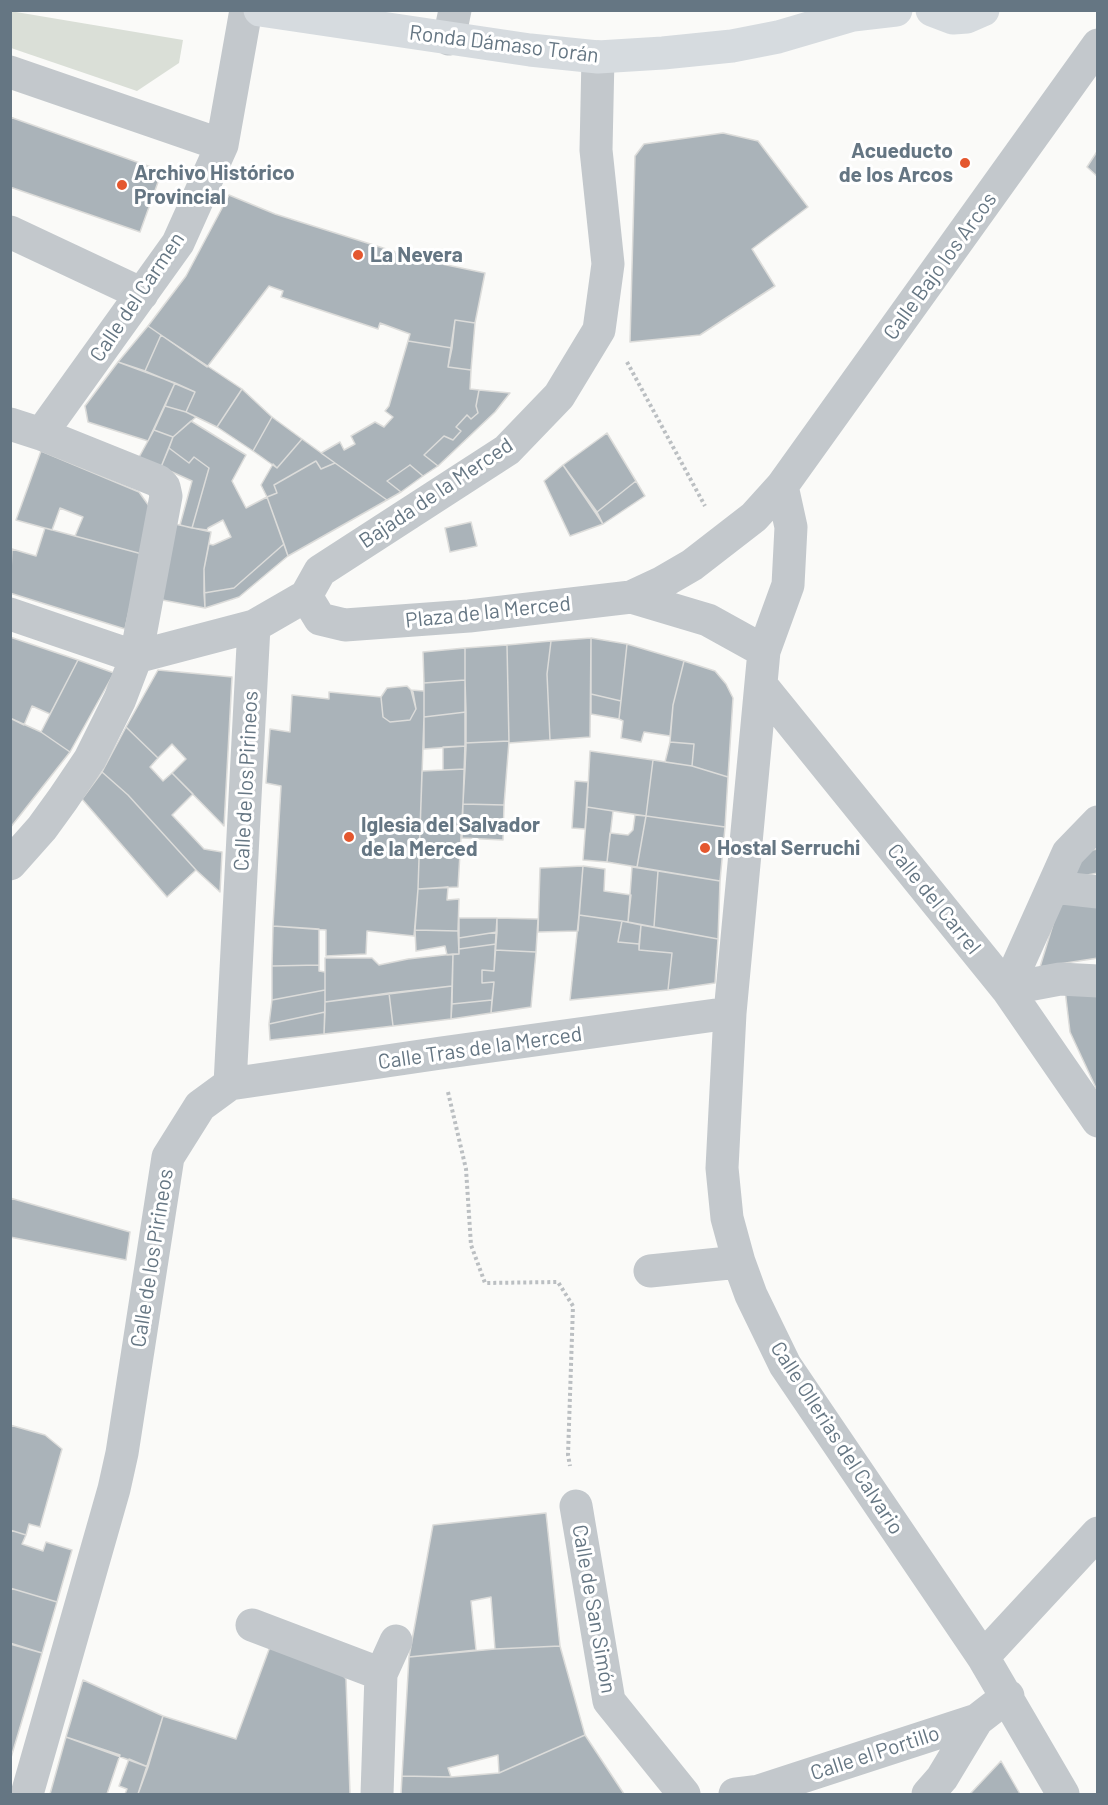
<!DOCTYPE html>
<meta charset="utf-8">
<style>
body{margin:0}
#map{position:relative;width:1108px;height:1805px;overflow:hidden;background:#fafaf8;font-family:Barlow,sans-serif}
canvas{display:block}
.frame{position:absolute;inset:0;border:12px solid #657683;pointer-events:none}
</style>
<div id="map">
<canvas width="1108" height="1805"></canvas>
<div class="frame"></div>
</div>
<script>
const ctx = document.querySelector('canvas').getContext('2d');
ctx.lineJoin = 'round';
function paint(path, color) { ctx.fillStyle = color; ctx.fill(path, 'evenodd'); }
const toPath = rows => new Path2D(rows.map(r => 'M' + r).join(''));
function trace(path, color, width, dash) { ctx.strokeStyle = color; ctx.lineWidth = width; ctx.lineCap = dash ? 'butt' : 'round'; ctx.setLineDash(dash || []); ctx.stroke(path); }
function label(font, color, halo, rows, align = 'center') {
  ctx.font = font + ' Barlow,sans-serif'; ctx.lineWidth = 6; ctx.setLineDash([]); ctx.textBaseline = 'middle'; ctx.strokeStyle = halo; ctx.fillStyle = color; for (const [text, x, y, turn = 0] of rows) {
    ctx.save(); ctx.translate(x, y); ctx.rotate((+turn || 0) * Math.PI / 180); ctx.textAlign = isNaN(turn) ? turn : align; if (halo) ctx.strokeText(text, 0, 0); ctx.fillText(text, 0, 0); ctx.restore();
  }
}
paint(toPath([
 [10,11,183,40,179,63,137,91,11,48]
]), '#dadfd7');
const building = toPath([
 [10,117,162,171,140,232,10,187,10,117],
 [723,133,758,141,808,207,752,249,775,286,700,335,630,342,635,156,644,144,723,133],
 [1098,150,1098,177,1087,167,1098,150],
 [229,195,275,214,418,259,485,273,475,323,455,320,452,348,408,341,410,334,380,323,378,329,281,297,283,291,269,286,207,367,148,326,186,276,229,195],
 [455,320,475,323,471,370,448,367,455,320],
 [148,326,161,335,145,371,118,362,148,326],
 [161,335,242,389,217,427,186,412,195,392,145,371,161,335],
 [408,341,452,348,448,367,471,370,470,389,479,390,476,406,478,413,471,419,467,415,456,427,461,431,453,440,444,436,424,455,438,466,423,476,410,465,387,481,401,492,387,500,321,453,340,442,344,450,355,444,351,436,375,422,384,427,393,417,385,411,389,406,408,341],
 [118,362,175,383,148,441,88,422,85,406,118,362],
 [175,383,195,392,186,412,165,406,175,383],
 [242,389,272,417,253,451,217,427,242,389],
 [479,390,510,393,495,412,438,466,424,455,444,436,453,440,461,431,456,427,467,415,471,419,478,413,476,406,479,390],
 [165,406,186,412,196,417,173,437,154,430,165,406],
 [272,417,302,439,277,468,253,451,272,417],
 [191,421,246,455,232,481,246,508,267,497,284,544,234,588,204,593,204,569,209,544,213,545,231,537,223,520,208,528,207,530,192,528,209,468,194,457,189,463,169,448,173,437,191,421],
 [154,430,173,437,161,467,138,459,154,430],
 [607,433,636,481,597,512,563,465,607,433],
 [302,439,335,463,321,469,316,461,274,485,277,493,267,497,261,485,273,464,277,468,302,439],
 [169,448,189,463,194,457,209,468,192,528,180,525,192,481,161,467,169,448],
 [41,451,139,492,149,506,142,554,75,536,83,517,60,508,52,530,16,520,41,451],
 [316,461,321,469,335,463,387,500,288,556,267,497,277,493,274,485,316,461],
 [410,465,423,476,401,492,387,481,410,465],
 [563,465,603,524,570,536,544,481,563,465],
 [636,481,645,496,603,524,597,512,636,481],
 [471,522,477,546,450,552,445,528,471,522],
 [175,524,211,532,204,569,205,608,157,599,175,524],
 [45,528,142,554,125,629,10,593,12,549,36,556,45,528],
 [284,544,288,556,239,597,205,608,204,593,234,588,284,544],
 [10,637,78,660,50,714,32,706,24,725,10,718,10,637],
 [591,638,590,737,550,740,547,674,551,641,591,638],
 [591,638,627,644,621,701,591,694,591,638],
 [551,641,547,674,550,740,509,743,507,645,551,641],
 [627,644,684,661,673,705,670,736,644,732,641,742,621,738,623,721,619,719,627,644],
 [507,645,509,741,465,743,465,648,507,645],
 [465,648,465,680,424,683,423,652,465,648],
 [78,660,114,673,70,752,41,732,78,660],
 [684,661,715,671,726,684,733,698,728,777,692,766,694,744,670,742,673,705,684,661],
 [158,670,232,677,224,826,172,773,186,759,172,744,158,758,126,727,158,670],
 [465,680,466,712,424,717,424,683,465,680],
 [407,686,413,692,416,709,410,720,390,722,383,717,381,697,387,688,407,686],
 [411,690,424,691,424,717,418,889,414,936,367,931,366,954,326,956,326,930,273,926,281,786,266,783,270,729,290,732,292,695,329,699,329,692,381,697,383,717,390,722,410,720,416,709,411,690],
 [591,694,621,701,619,719,591,714,591,694],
 [466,712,466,746,424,749,424,717,466,712],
 [10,718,41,732,70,752,10,828,10,718],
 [126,727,158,758,150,767,163,781,172,773,193,794,172,815,204,849,222,852,220,892,196,870,128,795,102,772,126,727],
 [509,741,504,805,463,804,465,743,509,741],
 [670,742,694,744,692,766,665,762,670,742],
 [466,746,465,769,443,770,443,747,466,746],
 [590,751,653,760,646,816,587,807,590,751],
 [653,760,692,766,728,777,725,827,646,816,653,760],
 [465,769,458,887,418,889,422,771,465,769],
 [102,772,128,795,196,870,167,897,82,799,102,772],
 [575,781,588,782,585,829,572,828,575,781],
 [463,804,504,805,503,840,462,838,463,804],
 [587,807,613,811,607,862,583,860,587,807],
 [635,815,646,816,637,867,607,862,610,833,628,835,633,830,635,815],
 [646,816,725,827,720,881,637,867,646,816],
 [1098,849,1098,873,1066,879,1085,851,1098,849],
 [583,866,578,931,538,932,540,868,583,866],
 [583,866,605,869,604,891,631,895,628,922,579,915,583,866],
 [632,867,658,871,654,927,628,922,632,867],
 [658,871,720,881,718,939,654,927,658,871],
 [448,887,447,900,459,899,458,931,415,930,418,889,448,887],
 [1062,895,1098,902,1098,958,1040,967,1062,895],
 [579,915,622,921,618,942,639,944,639,950,672,953,668,990,570,1000,579,915],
 [459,918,497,918,497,932,459,938,459,918],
 [497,918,538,919,536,952,495,950,497,918],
 [622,921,641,925,639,944,618,942,622,921],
 [641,925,718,939,715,983,668,990,672,953,639,950,641,925],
 [273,926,319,929,319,965,272,966,273,926],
 [415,930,458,931,459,954,447,955,445,946,416,951,415,930],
 [497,932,496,944,459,949,459,938,497,932],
 [496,944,494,971,482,970,482,983,494,982,492,1000,452,1004,453,954,459,954,459,949,496,944],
 [495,950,536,952,531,1007,491,1013,494,982,482,983,482,970,494,971,495,950],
 [453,954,452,986,325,1002,325,958,372,958,379,965,408,959,453,954],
 [319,965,319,971,325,972,325,990,272,1000,272,966,319,965],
 [452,986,451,1019,393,1026,389,993,452,986],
 [325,990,325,1012,269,1024,272,1000,325,990],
 [1065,990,1098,990,1098,1087,1096,1088,1070,1032,1065,990],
 [389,993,393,1026,324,1034,325,1002,389,993],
 [492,1000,491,1013,451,1019,452,1004,492,1000],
 [325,1012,324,1034,270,1040,269,1024,325,1012],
 [10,1198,130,1232,126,1260,10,1237,10,1198],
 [10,1425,45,1435,62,1449,40,1527,29,1524,26,1535,10,1530,10,1425],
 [546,1513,560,1646,495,1649,491,1597,471,1601,476,1650,409,1657,433,1525,546,1513],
 [10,1530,26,1535,22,1544,43,1551,46,1542,72,1550,57,1602,10,1588,10,1530],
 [10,1588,57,1602,42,1653,10,1643,10,1588],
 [10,1644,42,1653,10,1761,10,1644],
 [271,1644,340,1672,346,1679,350,1794,138,1794,163,1716,236,1739,271,1644],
 [560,1646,585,1735,499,1773,498,1755,448,1768,451,1777,402,1776,409,1657,495,1649,560,1646],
 [83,1680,163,1716,148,1767,66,1737,83,1680],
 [585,1735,624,1794,401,1794,402,1776,451,1777,499,1773,585,1735],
 [66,1737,120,1755,107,1794,50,1794,66,1737],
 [129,1759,148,1767,138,1794,125,1794,127,1789,119,1786,129,1759],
 [1001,1761,1020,1794,970,1794,1001,1761]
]);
paint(building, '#aab3b9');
trace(building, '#dcdcda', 1.5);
trace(toPath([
 [627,362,705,506],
 [448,1092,466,1169,471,1245,485,1283,558,1282,573,1306,568,1455,570,1466]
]), '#bbbfc2', 4, [3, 3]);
trace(toPath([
 [449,39,455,10],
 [598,57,596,150,608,264,599,330,559,396,507,450,320,571,306,596,320,619,345,625,469,616,631,597,661,583,692,565,754,517,782,486,1098,45],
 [10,72,222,145],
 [10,232,142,294],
 [10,424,41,434,158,481,164,487,166,496,136,657,120,699,90,759,63,799,42,828,10,864],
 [41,434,178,243,222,145,246,10],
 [782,486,791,527,788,585,764,651,730,1013,722,1168,727,1218,739,1262,751,1295,785,1365,983,1657,1063,1794],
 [631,597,708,620,764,651],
 [10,614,136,657],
 [136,657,254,626,306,596],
 [761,685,1007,989,1098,1121],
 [1053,887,1098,892],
 [1007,989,1068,853,1098,822],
 [1007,989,1060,979,1098,981],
 [230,1084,441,1053,730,1013],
 [650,1271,739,1262],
 [576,1506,609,1701,684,1794],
 [252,1625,381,1674],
 [983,1657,1098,1533],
 [27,1794,114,1489,122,1453,168,1157,200,1106,230,1084,254,626],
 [377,1794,381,1674,396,1641],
 [735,1794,759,1791,977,1720,1008,1696],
 [928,1794,942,1778,977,1720]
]), '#c3c8cc', 33);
trace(toPath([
 [260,10,530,50,598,57,663,53,732,46,778,37,853,15,896,10],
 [932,10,953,18,967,17,983,10]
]), '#d6dbdf', 33);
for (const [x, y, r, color] of [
 [965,163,6,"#e4572e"],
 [122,185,6,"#e4572e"],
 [358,255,6,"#e4572e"],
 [349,837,6,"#e4572e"],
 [705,848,6,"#e4572e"]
]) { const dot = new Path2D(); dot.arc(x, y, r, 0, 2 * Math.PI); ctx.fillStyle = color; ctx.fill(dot); trace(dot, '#fff', 2); }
label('21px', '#657683', '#fff', [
 ["Ronda Dámaso Torán",504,44,7],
 ["Calle Bajo los Arcos",940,266,-54],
 ["Calle del Carmen",137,297,-56],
 ["Bajada de la Merced",436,493,-34],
 ["Plaza de la Merced",488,612,-6],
 ["Calle de los Pirineos",246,781,-87],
 ["Calle del Carrel",934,899,51],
 ["Calle Tras de la Merced",480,1048,-8],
 ["Calle de los Pirineos",152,1258,-81],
 ["Calle Ollerias del Calvario",837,1438,57],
 ["Calle de San Simón",594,1609,80],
 ["Calle el Portillo",875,1753,-18]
]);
label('bold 21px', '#657683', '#fff', [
 ["Acueducto",953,151,"right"],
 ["de los Arcos",953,175,"right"],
 ["Archivo Histórico",134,173],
 ["Provincial",134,197],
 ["La Nevera",370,255],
 ["Iglesia del Salvador",361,825],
 ["de la Merced",361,849],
 ["Hostal Serruchi",717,848]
], 'left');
</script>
